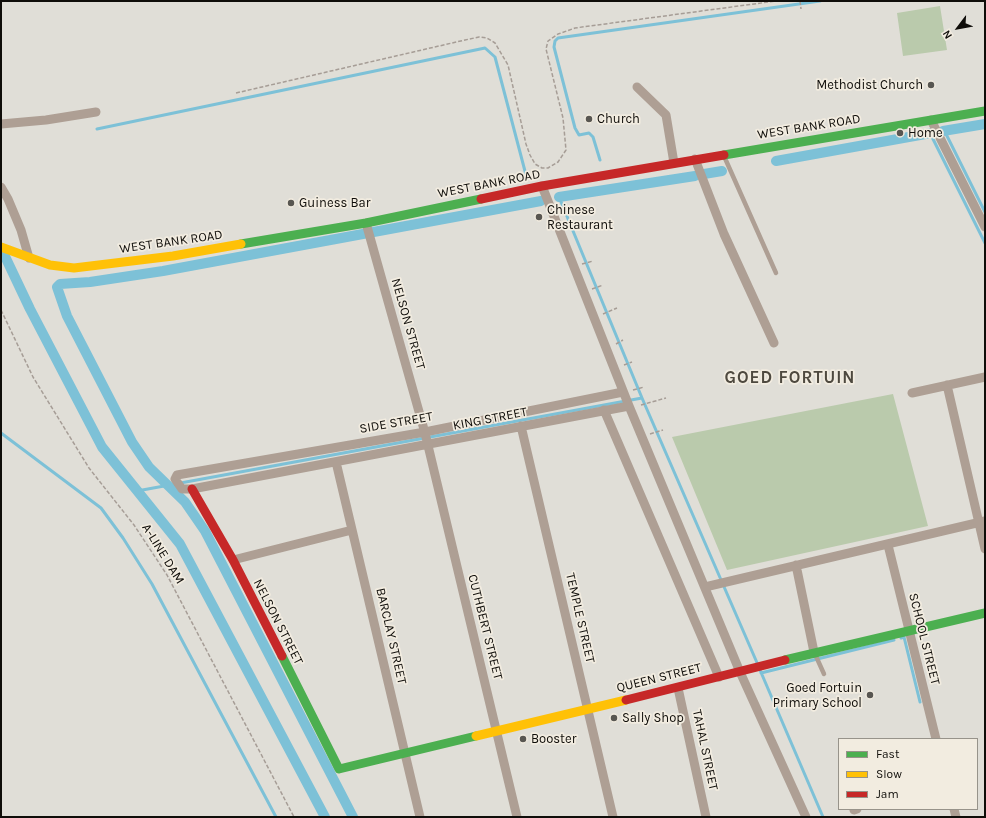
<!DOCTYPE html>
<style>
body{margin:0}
#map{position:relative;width:986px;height:818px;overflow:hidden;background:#e0ded7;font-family:Karla,sans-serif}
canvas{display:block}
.frame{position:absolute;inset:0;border:2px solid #0f0d09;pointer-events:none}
.legend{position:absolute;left:838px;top:738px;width:140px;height:72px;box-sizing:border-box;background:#f2ece0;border:1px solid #97938a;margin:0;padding:5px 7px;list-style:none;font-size:12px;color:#0f0d09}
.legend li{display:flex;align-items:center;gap:8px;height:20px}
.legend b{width:20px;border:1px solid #97938a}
.north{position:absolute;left:938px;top:8px;width:40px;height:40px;-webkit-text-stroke:3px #f2ece0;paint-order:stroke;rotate:238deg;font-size:11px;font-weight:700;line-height:16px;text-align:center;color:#0f0d09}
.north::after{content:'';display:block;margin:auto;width:14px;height:18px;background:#0f0d09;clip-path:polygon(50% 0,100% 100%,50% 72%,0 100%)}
</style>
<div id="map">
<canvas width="986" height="818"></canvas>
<div class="frame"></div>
<ul class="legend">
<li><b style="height:5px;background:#4caf50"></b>Fast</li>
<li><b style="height:5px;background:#ffc107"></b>Slow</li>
<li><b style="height:5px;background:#c62828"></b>Jam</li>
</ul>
<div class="north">N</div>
</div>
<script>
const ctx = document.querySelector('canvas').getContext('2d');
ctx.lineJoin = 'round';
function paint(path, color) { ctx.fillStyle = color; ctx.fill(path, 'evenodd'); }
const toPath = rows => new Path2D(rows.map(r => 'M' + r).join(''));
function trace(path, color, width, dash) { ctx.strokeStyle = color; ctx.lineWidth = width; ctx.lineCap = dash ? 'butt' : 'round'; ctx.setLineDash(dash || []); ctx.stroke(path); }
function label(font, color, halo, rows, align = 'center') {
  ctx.font = font + ' Karla,sans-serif'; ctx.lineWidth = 3.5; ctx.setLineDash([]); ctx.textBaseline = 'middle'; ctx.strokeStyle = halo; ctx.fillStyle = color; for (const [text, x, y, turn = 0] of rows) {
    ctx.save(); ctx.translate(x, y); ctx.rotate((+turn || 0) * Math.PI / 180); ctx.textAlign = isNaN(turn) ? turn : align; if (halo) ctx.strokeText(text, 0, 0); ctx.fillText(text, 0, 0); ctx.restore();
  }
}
paint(toPath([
 [940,6,947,50,903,56,897,13],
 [893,394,928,526,727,570,672,437]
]), '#bacaac');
trace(toPath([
 [97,129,485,48,495,57,526,175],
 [944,130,985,212],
 [930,133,985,243],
 [600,160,593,137,589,133,579,135,575,128,554,47,555,41,558,38,820,1],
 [559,197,642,398,758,665],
 [1,433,101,508,123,538,152,584,276,817],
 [137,491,642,398],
 [901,638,904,637,920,702],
 [760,670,823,817],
 [761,673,894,640]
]), '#7dc1d7', 3);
trace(toPath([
 [943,131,985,124],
 [776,161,931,133],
 [704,174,722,171],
 [559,197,695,176],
 [1,248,30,309,102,447,180,544,325,817],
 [353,817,205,531,185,502,149,467,132,442,67,316,57,287,60,284,90,282,163,271,541,201]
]), '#7dc1d7', 10);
trace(toPath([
 [800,1,801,9],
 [236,93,465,40,479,37,487,38,495,43,508,65,526,144,530,155,535,164,542,168,548,168,558,162,566,150,563,118,546,49,548,41,558,34,575,28,776,1],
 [582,264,593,261],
 [592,289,603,285],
 [1,310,33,377,89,468,134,525,167,575,294,817],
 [603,314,617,308],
 [616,344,623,340],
 [624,365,632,362],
 [633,390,644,387],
 [641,405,666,398],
 [650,434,663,430]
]), '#a69d96', 1.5, [4, 2]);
trace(toPath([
 [724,156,776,273],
 [815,654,824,674]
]), '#ae9f94', 4.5);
trace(toPath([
 [637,87,666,115,674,163],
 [931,120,985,227],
 [1,124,46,120,96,112],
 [695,159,724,234,774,343],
 [542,186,629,406,740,672,806,817],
 [1,187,8,199,21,230,29,258],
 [366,223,425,433,517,817],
 [947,385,985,549],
 [623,392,425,432,177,475,175,479,182,489,192,489,629,406],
 [912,393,985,377],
 [604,410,719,677],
 [521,426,613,817],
 [336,462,420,817],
 [888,545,936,739],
 [233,560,352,530],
 [796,565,814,652],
 [705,587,985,521],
 [678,688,706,817],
 [954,809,956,817],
 [854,810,857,809]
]), '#ae9f94', 9);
trace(toPath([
 [724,155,985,111],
 [241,244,366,223,481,199],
 [282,656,339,769,476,736],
 [785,660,985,613]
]), '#4caf50', 9);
trace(toPath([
 [1,247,50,265,74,268,173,256,241,244],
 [476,736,626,700]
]), '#ffc107', 9);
trace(toPath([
 [481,199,542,186,724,155],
 [192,489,233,560,282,656],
 [626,700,785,660]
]), '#c62828', 9);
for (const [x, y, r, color] of [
 [931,85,4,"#585651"],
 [589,119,4,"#585651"],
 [900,133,4,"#585651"],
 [291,203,4,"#585651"],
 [539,217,4,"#585651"],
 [870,695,4,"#585651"],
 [614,718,4,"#585651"],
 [523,739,4,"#585651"]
]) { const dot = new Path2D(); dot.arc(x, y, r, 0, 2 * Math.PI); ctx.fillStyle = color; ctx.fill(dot); trace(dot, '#f2ece0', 1.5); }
label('13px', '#0f0d09', '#f2ece0', [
 ["Methodist Church",923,85,"right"],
 ["Church",597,119],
 ["Home",908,133],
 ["Guiness Bar",299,203],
 ["Chinese",547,210],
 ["Restaurant",547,225],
 ["Goed Fortuin",862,688,"right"],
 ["Primary School",862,703,"right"],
 ["Sally Shop",622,718],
 ["Booster",531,739]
], 'left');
label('13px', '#0f0d09', '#f2ece0', [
 ["WEST BANK ROAD",809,127,-9],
 ["WEST BANK ROAD",489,184,-11],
 ["WEST BANK ROAD",171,242,-8],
 ["NELSON STREET",408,324,74],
 ["KING STREET",490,419,-11],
 ["SIDE STREET",396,423,-10],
 ["A-LINE DAM",163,554,58],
 ["TEMPLE STREET",580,618,77],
 ["NELSON STREET",278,622,63],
 ["CUTHBERT STREET",485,627,76],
 ["BARCLAY STREET",391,636,77],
 ["SCHOOL STREET",924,639,76],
 ["QUEEN STREET",659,678,-14],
 ["TAHAL STREET",705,750,78]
]);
ctx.letterSpacing = '1px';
label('bold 17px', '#4e493f', '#f2ece0', [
 ["GOED FORTUIN",790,378]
]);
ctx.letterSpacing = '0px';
</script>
